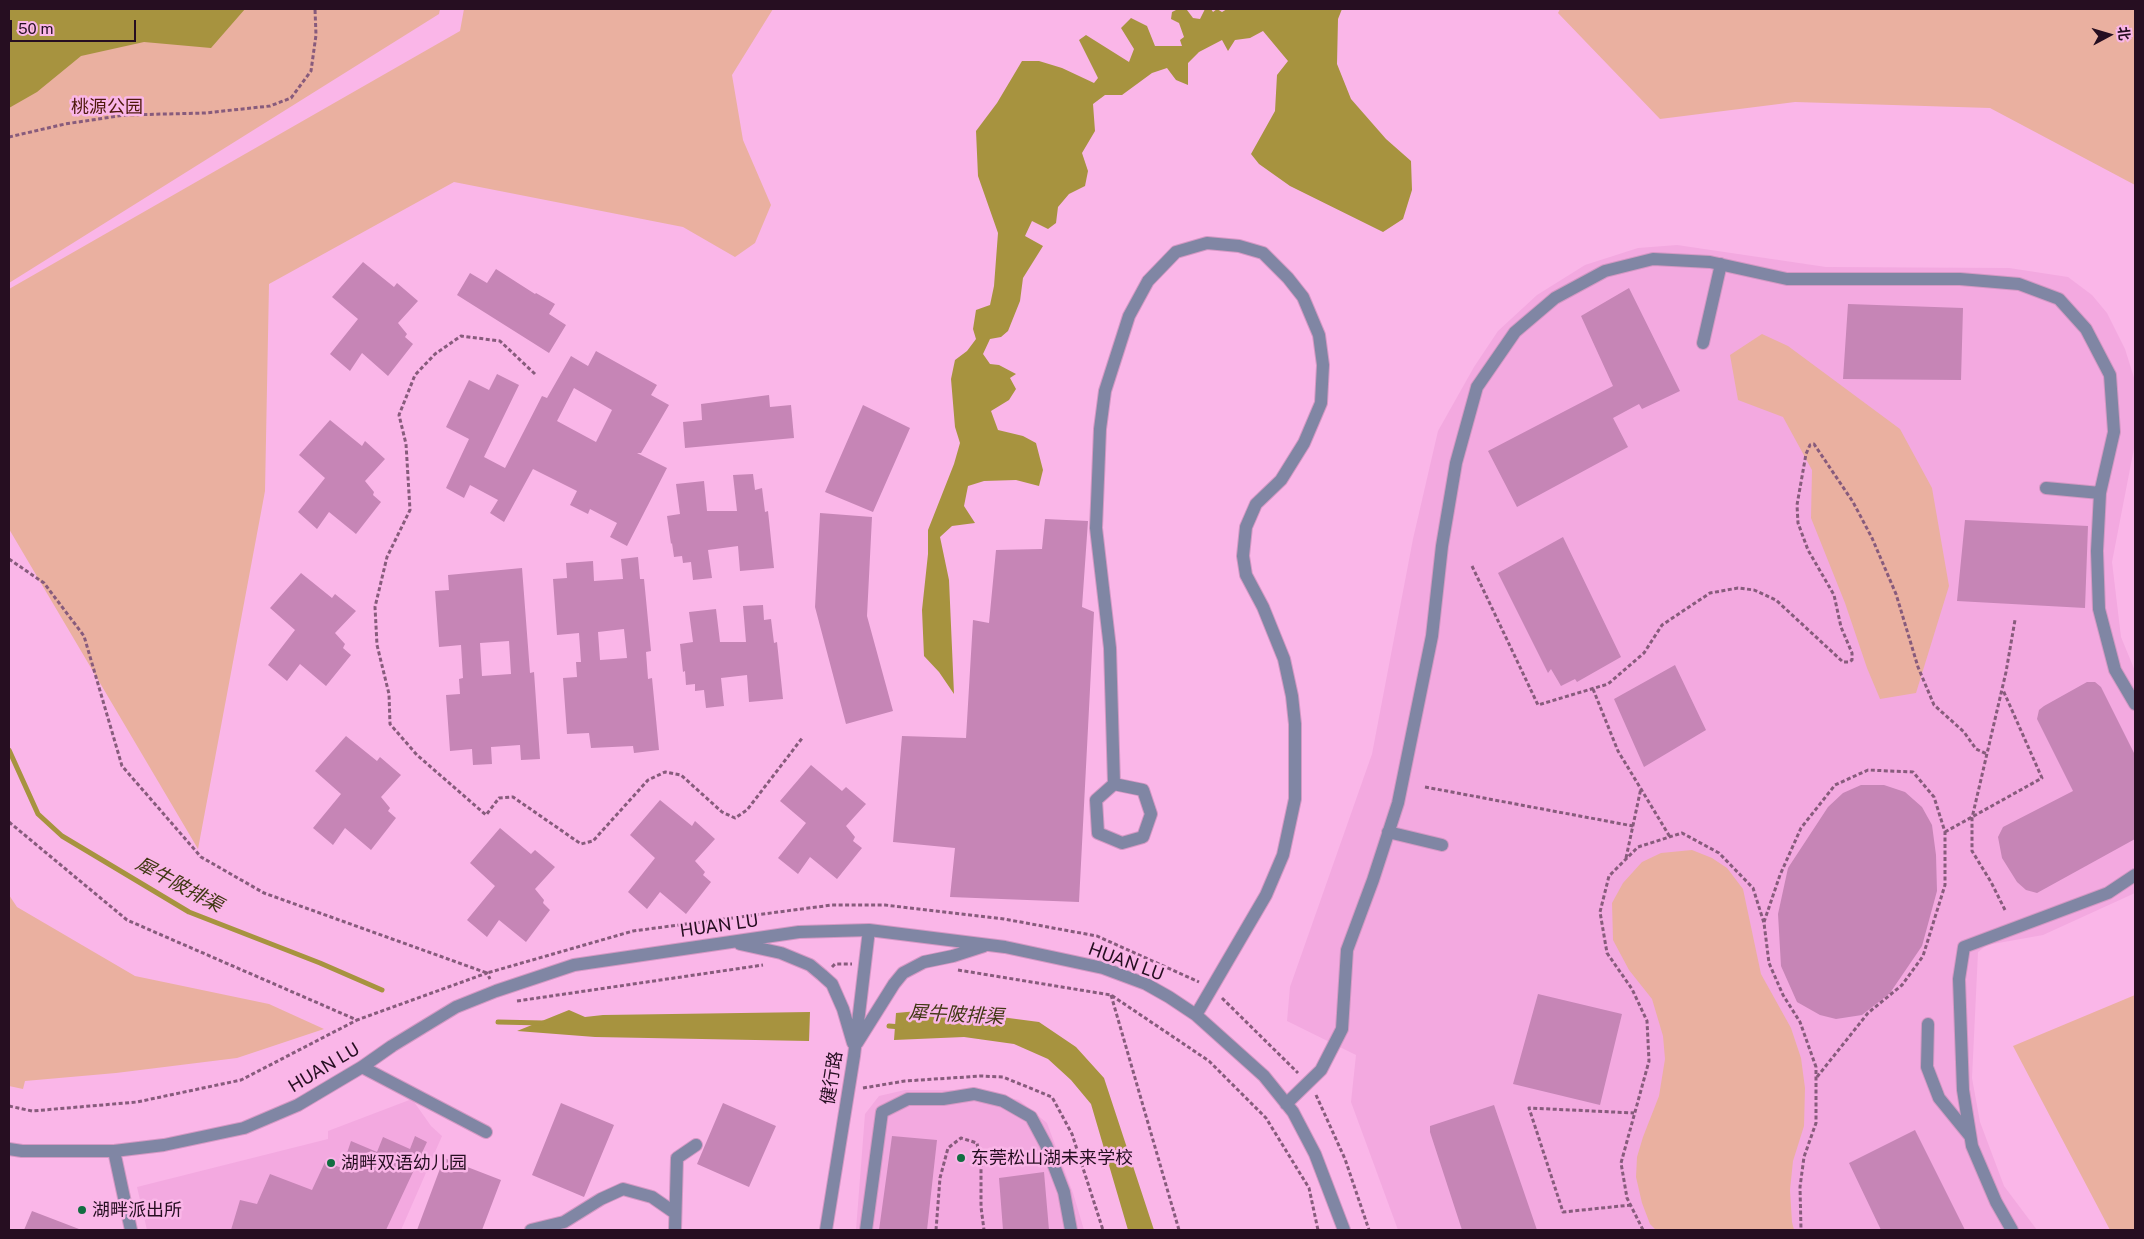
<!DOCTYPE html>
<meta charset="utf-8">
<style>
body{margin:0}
#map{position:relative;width:2144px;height:1239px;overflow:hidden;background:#fab6e8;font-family:"Public Sans","Noto Sans SC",sans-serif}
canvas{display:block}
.frame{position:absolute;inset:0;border:10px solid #260e21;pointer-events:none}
.north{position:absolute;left:2084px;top:10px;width:50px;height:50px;-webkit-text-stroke:4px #fab6e8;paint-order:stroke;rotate:84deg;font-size:14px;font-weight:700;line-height:20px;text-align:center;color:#260e21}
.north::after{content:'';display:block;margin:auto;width:18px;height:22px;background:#260e21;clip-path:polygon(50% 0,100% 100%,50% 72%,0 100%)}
.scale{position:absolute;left:10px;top:20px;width:126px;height:22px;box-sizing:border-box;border:2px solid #260e21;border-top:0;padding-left:6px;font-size:15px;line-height:18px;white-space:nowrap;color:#260e21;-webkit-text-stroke:4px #fab6e8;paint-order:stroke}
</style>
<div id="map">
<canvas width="2144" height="1239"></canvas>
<div class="frame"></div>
<div class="north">北</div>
<div class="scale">50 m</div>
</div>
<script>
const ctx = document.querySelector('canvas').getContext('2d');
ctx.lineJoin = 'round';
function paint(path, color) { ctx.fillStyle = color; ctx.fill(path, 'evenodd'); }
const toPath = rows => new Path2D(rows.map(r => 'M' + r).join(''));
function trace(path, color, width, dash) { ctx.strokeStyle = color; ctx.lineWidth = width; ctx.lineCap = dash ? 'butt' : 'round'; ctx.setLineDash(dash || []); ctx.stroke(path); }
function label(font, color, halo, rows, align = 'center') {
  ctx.font = font + ' "Public Sans","Noto Sans SC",sans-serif'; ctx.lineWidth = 5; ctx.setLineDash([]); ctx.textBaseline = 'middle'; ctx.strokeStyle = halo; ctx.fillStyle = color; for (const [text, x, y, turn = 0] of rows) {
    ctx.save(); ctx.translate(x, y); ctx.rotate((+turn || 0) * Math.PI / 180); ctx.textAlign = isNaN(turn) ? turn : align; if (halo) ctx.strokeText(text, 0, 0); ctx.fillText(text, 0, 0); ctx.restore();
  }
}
paint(toPath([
 [1677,245,1826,267,2009,268,2068,277,2092,295,2107,313,2125,349,2135,381,2135,443,2112,562,2121,637,2135,671,2135,893,2043,935,1987,945,1978,952,1972,1078,1980,1122,2004,1186,2037,1230,1398,1230,1351,1102,1356,1055,1287,1021,1290,987,1372,754,1413,539,1438,431,1474,367,1498,331,1537,295,1585,265,1638,248],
 [905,1090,978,1090,1019,1100,1047,1123,1073,1193,1084,1230,856,1230,865,1114,879,1096],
 [412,1099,431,1126,442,1136,401,1230,147,1230,137,1187,328,1139,328,1131]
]), '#f3a9e0');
paint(toPath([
 [9,9,440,9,439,14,9,283],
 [464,9,773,9,732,75,743,140,771,205,755,243,735,257,683,227,454,182,269,284,265,491,198,849,9,529,9,289,460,31],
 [1560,9,2135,9,2135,185,1990,108,1795,102,1660,119,1558,13],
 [1762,334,1788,346,1900,429,1932,488,1949,586,1916,693,1880,699,1867,668,1845,603,1811,518,1812,470,1783,417,1738,400,1730,355],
 [1692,850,1712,858,1727,868,1743,889,1761,974,1791,1028,1801,1058,1805,1088,1804,1126,1793,1161,1790,1190,1792,1222,1794,1230,1656,1230,1650,1224,1642,1203,1636,1177,1637,1157,1643,1137,1659,1096,1665,1059,1663,1036,1652,999,1629,970,1613,940,1612,903,1623,883,1642,862,1661,853],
 [9,895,17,907,135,976,269,1004,324,1029,237,1058,116,1073,25,1081,23,1089,9,1086],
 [2135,995,2135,1230,2110,1230,2013,1046]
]), '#eab0a0');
paint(toPath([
 [9,9,245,9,211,48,144,42,81,56,37,92,9,108],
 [1178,9,1187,10,1193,18,1200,19,1205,9,1211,9,1213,12,1217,9,1222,12,1227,9,1342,9,1338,19,1337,64,1351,99,1386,139,1411,161,1412,190,1403,219,1383,232,1290,186,1259,164,1251,154,1275,111,1277,75,1288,61,1263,31,1250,38,1235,40,1228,51,1222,40,1199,52,1188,63,1188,85,1176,80,1167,68,1152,73,1122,95,1105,95,1093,104,1095,131,1082,153,1088,171,1085,186,1069,194,1058,207,1056,223,1048,229,1032,221,1025,236,1043,246,1023,278,1020,301,1008,331,1001,337,990,339,983,354,990,364,999,365,1016,374,1010,378,1016,389,1009,400,991,411,998,430,1023,436,1036,443,1043,470,1039,486,1016,480,984,481,968,486,964,506,975,523,952,526,940,537,949,580,954,694,939,672,924,656,922,610,928,554,928,530,954,464,960,443,955,427,951,379,955,360,967,351,976,339,973,329,976,310,990,305,994,286,998,233,978,176,976,131,997,103,1022,61,1039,61,1062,68,1094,83,1098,78,1079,40,1086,35,1129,62,1134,49,1121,28,1131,18,1147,26,1155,46,1182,46,1180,40,1184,37,1179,23,1171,19,1172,12],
 [940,1009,1039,1022,1076,1047,1104,1078,1154,1230,1128,1230,1091,1104,1071,1080,1048,1059,1014,1044,964,1037,894,1040,896,1013],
 [569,1010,585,1017,603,1015,810,1012,809,1041,595,1037,517,1031]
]), '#a7933f');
trace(toPath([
 [9,750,38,814,62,836,189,912,320,963,382,990],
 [498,1022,543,1023],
 [889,1026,901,1027]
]), '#a7933f', 5);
paint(toPath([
 [363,262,394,287,397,283,418,301,398,323,407,334,405,337,413,344,388,376,362,353,350,371,330,354,358,319,332,297],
 [496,269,535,294,536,293,555,304,549,314,566,325,549,353,457,295,470,273,487,283],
 [1629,288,1680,391,1642,409,1639,404,1613,418,1628,447,1517,507,1488,451,1613,386,1581,316],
 [1848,304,1963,308,1961,380,1843,379],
 [596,351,657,385,651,395,669,405,641,453,637,453,667,468,627,546,610,537,617,523,590,509,588,514,570,505,577,491,533,469,504,522,490,513,498,500,470,485,464,498,446,488,469,439,446,427,469,380,489,390,497,374,519,385,484,457,505,468,542,396,547,398,571,356,588,366],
 [574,388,612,410,596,442,557,421],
 [769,395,770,407,791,405,794,438,685,448,683,422,702,420,701,404],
 [863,405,910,428,873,512,825,492],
 [330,420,362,446,365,441,385,459,365,481,374,492,373,495,381,502,356,534,329,512,317,529,298,512,325,478,299,455],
 [753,474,755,490,762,488,765,512,768,511,774,568,740,571,738,546,708,550,712,578,693,580,691,562,683,563,682,556,674,557,672,543,671,544,667,516,680,514,676,484,704,481,707,511,737,511,733,475],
 [820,513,872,517,867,616,893,711,846,724,815,607],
 [1045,519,1088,521,1082,607,1094,612,1079,902,950,897,955,848,893,842,902,736,966,738,973,620,989,623,996,550,1042,549],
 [1965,520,2088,526,2085,608,1957,601],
 [1563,537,1621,657,1577,682,1575,679,1561,686,1551,669,1548,673,1498,573],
 [638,557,640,579,644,579,651,651,646,652,648,679,652,678,659,750,634,753,633,746,591,748,589,733,567,734,563,678,577,677,576,662,581,662,579,633,557,635,553,579,567,578,566,563,593,561,594,581,623,579,621,559],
 [624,629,627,658,600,660,598,632],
 [522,568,530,673,534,672,540,759,521,760,520,745,491,747,492,764,473,765,472,749,450,751,446,695,460,694,459,679,463,678,461,645,439,647,435,591,449,590,448,575],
 [509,641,511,674,482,676,480,643],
 [301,573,332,598,335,594,356,611,335,633,345,644,343,648,351,655,326,686,300,664,287,681,268,665,295,630,270,608],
 [763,605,764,620,771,619,774,643,777,642,783,699,749,702,747,675,721,678,724,706,706,708,704,690,695,691,695,684,686,685,685,671,683,672,680,644,693,642,689,612,716,609,720,642,746,642,743,606],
 [1675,665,1706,730,1644,767,1614,699],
 [2087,682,2095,682,2101,687,2135,755,2135,839,2037,893,2026,890,2017,882,2002,858,1998,837,2003,827,2073,791,2037,719,2039,710,2044,706],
 [346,736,377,761,380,757,401,775,381,797,390,808,388,811,396,818,371,850,345,828,333,845,313,828,341,794,315,771],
 [811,765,842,791,846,787,866,804,846,826,855,837,853,841,862,848,837,879,810,857,798,874,778,858,806,823,780,801],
 [1861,785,1884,785,1905,792,1922,807,1932,825,1936,855,1937,891,1922,946,1890,993,1862,1015,1836,1019,1820,1015,1797,1002,1781,966,1778,914,1788,868,1828,807,1843,793],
 [660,800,692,826,695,821,715,839,695,861,705,872,703,875,711,882,686,914,660,892,647,909,628,892,655,858,630,835],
 [500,828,531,854,535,850,555,867,535,889,544,900,543,903,550,910,526,942,499,920,487,937,467,920,495,886,470,863],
 [1538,994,1622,1014,1600,1105,1513,1084],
 [561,1103,614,1125,584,1197,532,1175],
 [723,1103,776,1126,749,1187,697,1164],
 [1494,1105,1537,1230,1462,1230,1430,1132,1430,1126],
 [1915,1130,1965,1230,1881,1230,1849,1163],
 [415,1136,427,1142,386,1230,231,1230,240,1200,257,1204,270,1174,312,1190,325,1162,342,1168,351,1141,377,1152,383,1137,410,1149],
 [892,1136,937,1140,927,1230,879,1230],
 [444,1158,501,1180,482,1230,417,1230],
 [1044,1172,1049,1230,1003,1230,999,1178],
 [32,1211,79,1229,79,1230,24,1230]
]), '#c685b6');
const minor = toPath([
 [1703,343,1721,264],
 [2046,488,2100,493],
 [1114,784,1143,790,1151,814,1143,837,1122,843,1098,833,1096,800,1114,784,1110,648,1096,528,1100,429,1105,391,1129,316,1148,281,1176,252,1207,243,1239,246,1263,253,1288,278,1303,297,1319,335,1323,365,1321,403,1304,443,1281,480,1256,504,1246,527,1243,556,1246,575,1263,607,1284,659,1292,696,1295,724,1295,799,1283,855,1266,895,1196,1015],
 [1388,832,1442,845],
 [740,944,781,953,810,965,822,975,832,984,843,1009,853,1043],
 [1928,1024,1927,1067,1939,1098,1970,1136],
 [857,1043,894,984,903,973,924,962,953,956,984,946],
 [362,1067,486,1132],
 [1286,1104,1321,1070,1342,1029,1347,950,1373,880,1398,803,1432,636,1442,546,1456,463,1477,387,1515,332,1555,298,1605,271,1653,259,1710,262,1787,279,1960,279,2019,284,2059,299,2086,329,2110,375,2114,432,2100,493,2097,551,2099,609,2115,670,2135,704],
 [9,1149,22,1151,114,1151,164,1145,244,1128,298,1105,362,1067,392,1046,456,1007,496,991,574,965,799,932,869,930,1005,947,1103,968,1146,984,1169,997,1196,1015,1264,1076,1293,1112,1315,1154,1344,1230],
 [114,1151,131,1230],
 [531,1230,564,1222,601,1199,623,1189,652,1197,675,1213],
 [675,1230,677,1158,696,1145],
 [826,1230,854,1056,869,930],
 [866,1230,882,1112,908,1099,943,1099,974,1094,1003,1101,1031,1117,1046,1145,1064,1192,1071,1230],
 [2012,1230,1996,1202,1972,1146,1963,1090,1959,979,1964,947,2108,893,2135,875]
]);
trace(minor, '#d498c4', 14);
trace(toPath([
 [9,137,65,124,125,115,205,113,270,106,291,98,311,71,316,35,315,9],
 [535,374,500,341,461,336,435,354,415,375,399,415,406,444,410,510,387,557,375,607,377,645,389,694,390,724,417,755,486,815,499,798,513,797,581,844,593,841,648,780,665,772,681,775,722,812,735,818,747,810,803,737],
 [9,559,44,583,84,636,122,766,201,857,264,893,487,973,633,931,832,905,885,905,1004,919,1097,936,1199,982],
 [1472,566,1538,705,1608,684,1644,653,1662,625,1710,593,1738,588,1754,590,1776,600,1843,662,1849,662,1852,660,1852,653,1841,627,1834,595,1808,550,1798,523,1797,505,1806,454,1810,445,1814,444,1853,502,1872,538,1896,594,1918,667,1934,705,1964,732,1976,749,1987,754],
 [1593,689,1618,751,1670,837],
 [1425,787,1633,826],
 [9,822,127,920,357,1020,487,973,490,979],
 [1945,832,2042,778,2003,690],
 [1626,858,1641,788],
 [2005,910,1991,882,1972,851,1972,818,2006,672,2015,620],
 [1764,922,1780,875,1801,828,1835,785,1868,770,1913,772,1934,797,1945,832,1945,885,1923,956,1902,985,1868,1013,1817,1077],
 [832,967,835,964,852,964],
 [958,970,1111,995,1209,1061,1266,1118,1309,1188,1318,1230],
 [1111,995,1179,1230],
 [1222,998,1298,1073],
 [517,1001,763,965],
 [863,1088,905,1081,981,1076,1003,1077,1052,1097,1072,1134,1103,1230],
 [1316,1095,1345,1159,1369,1230],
 [9,1106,32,1111,137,1102,241,1080,357,1020],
 [1631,1205,1563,1212,1529,1108,1634,1113],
 [936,1230,940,1178,948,1148,961,1138,977,1143,981,1166,981,1207,984,1230],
 [1643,1230,1627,1198,1621,1163,1649,1061,1647,1021,1632,989,1607,953,1600,912,1609,876,1638,847,1682,833,1719,853,1753,888,1764,923,1769,963,1783,995,1800,1022,1816,1067,1816,1123,1804,1157,1800,1187,1801,1230]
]), '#875b7c', 3, [4, 2.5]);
trace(minor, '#8086a4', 12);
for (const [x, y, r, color] of [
 [961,1158,5,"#116d41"],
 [331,1163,5,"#116d41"],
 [82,1210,5,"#116d41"]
]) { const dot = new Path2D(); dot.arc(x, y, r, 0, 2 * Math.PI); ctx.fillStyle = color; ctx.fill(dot); trace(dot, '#fab6e8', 2); }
label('18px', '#4d190b', '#fab6e8', [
 ["桃源公园",107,107]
]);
label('18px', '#260e21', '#fab6e8', [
 ["HUAN LU",719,926,-8],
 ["HUAN LU",1126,962,20],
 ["HUAN LU",324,1068,-31],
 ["健行路",832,1078,-81]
]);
label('18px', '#260e21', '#fab6e8', [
 ["东莞松山湖未来学校",971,1158],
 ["湖畔双语幼儿园",341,1163],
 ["湖畔派出所",92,1210]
], 'left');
label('italic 19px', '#413814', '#fab6e8', [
 ["犀牛陂排渠",179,885,28],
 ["犀牛陂排渠",956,1015,3]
]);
</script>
